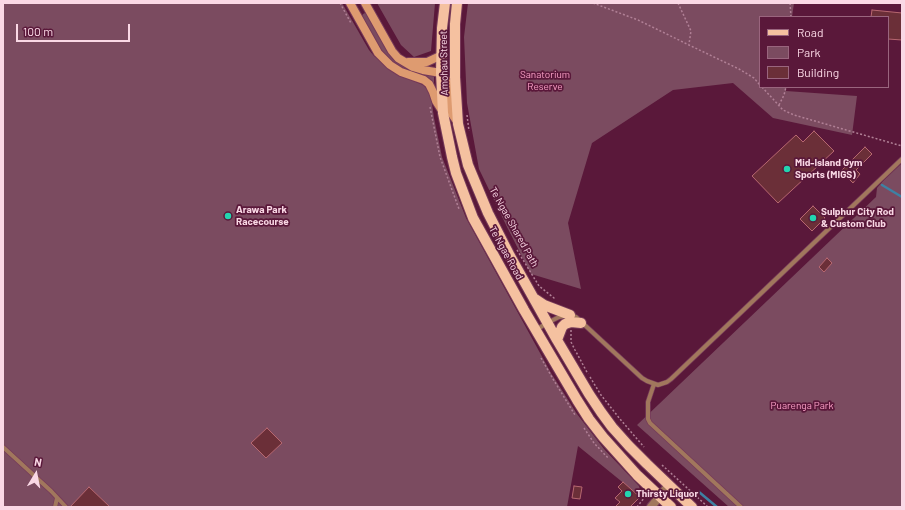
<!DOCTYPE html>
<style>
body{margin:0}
#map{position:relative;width:905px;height:510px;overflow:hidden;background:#5a183a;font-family:Barlow,sans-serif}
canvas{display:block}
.frame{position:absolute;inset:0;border:4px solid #fad8e5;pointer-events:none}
.legend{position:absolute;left:759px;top:16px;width:130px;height:72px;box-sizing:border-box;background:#5a183a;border:1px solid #9a657e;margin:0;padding:5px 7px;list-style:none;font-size:12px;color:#fad8e5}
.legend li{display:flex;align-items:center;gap:8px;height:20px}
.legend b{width:20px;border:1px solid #9a657e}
.north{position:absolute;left:16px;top:454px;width:40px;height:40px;-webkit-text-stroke:3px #5a183a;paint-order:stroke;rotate:10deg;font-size:11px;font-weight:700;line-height:16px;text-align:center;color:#fad8e5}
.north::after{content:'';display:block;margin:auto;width:14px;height:18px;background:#fad8e5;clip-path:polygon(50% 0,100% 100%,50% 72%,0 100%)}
.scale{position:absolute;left:16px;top:24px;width:114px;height:18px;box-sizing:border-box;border:2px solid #fad8e5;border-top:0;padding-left:5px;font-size:12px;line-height:14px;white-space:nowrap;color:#fad8e5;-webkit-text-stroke:3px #5a183a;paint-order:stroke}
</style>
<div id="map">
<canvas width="905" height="510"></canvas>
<div class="frame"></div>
<ul class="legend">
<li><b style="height:5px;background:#f5c1a0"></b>Road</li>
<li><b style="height:11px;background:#7b4b60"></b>Park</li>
<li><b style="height:11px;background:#6b2f38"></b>Building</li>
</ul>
<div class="north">N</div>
<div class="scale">100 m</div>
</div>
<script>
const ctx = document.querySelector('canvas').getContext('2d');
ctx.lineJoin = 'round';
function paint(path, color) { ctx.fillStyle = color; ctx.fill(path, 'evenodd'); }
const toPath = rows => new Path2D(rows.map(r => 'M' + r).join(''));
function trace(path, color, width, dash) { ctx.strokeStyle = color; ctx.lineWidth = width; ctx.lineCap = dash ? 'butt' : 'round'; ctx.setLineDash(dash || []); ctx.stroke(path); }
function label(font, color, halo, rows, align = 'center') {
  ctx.font = font + ' Barlow,sans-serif'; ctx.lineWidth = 3.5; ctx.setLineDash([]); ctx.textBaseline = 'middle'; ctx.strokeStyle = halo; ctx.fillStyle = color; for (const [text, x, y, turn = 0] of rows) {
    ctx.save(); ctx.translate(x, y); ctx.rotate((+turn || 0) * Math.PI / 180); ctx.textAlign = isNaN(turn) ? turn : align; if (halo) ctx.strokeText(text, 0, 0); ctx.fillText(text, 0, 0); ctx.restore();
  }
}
paint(toPath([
 [3,3,342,3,369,50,374,56,397,74,423,85,428,90,431,97,434,118,442,157,466,218,551,373,577,414,604,449,639,486,642,498,578,446,567,507,3,507],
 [377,3,435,3,431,51,414,57,401,45],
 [468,3,794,3,792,17,760,17,760,87,786,87,786,91,857,96,852,135,773,118,733,83,673,90,592,143,568,223,581,289,531,274,508,229,479,169,467,103,464,37],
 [365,13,367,14,388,52,397,62,408,69,420,73,434,75,434,84,431,81,397,67,383,53,362,16,363,14],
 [902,163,902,507,729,507,637,425,876,197,877,188,883,181]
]), '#7b4b60');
trace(toPath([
 [882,185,902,197],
 [699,492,717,507]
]), '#3e81a3', 2.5);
const building = toPath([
 [872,10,902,13,902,40,888,39,888,17,871,17,872,10],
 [814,131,834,151,778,203,752,176,796,135,803,142,814,131],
 [865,147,872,154,856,170,860,174,853,183,841,171,865,147],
 [813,206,825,218,812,231,800,219,813,206],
 [827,258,832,263,824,272,819,267,827,258],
 [267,428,282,443,266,458,251,443,267,428],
 [623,482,640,497,630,507,615,507,620,502,615,498,622,491,618,487,623,482],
 [574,486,582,487,580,499,572,498,574,486],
 [89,487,110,507,70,507,89,487]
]);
paint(building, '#6b2f38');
trace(building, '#b76770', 1);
const lane = toPath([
 [536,330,547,323,559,317,570,315,576,317,642,378,647,381,658,385,667,382,671,379,902,159],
 [654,384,648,402,648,419,650,423,741,507],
 [3,447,51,491,66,507],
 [55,507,57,498]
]);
const street = toPath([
 [651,507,669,485]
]);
const secondary = toPath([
 [350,3,378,53,390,65,401,72,424,80,429,84,433,92,436,101,443,112],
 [365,3,392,51,398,58,413,67,423,70,441,73,446,79,448,84,450,111,458,123],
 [408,62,427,62,442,55]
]);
const primary = toPath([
 [445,3,442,28,441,73,443,113,452,157,456,173,473,218,524,310,577,400,589,419,603,437,637,475,671,507],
 [457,3,455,24,455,77,458,124,468,165,488,213,510,256,557,340,589,394,601,412,612,427,629,446,647,464,692,507],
 [535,299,544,305,570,315],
 [557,340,562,327,565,324,571,322,581,323]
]);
trace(lane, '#773b59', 5.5);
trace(street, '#773b59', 10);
trace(secondary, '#773b59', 10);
trace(primary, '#773b59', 12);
trace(toPath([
 [340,3,351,23],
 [593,3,638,20,689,45,739,69,754,78,760,85],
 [678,3,691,31,689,44],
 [790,3,791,17],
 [762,87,783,110,794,115,902,146],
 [779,105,784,95,786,87],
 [430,107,440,157,459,209],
 [467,115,469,131],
 [517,250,539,286,554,298,555,300],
 [571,330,571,342,575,350,588,374],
 [541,358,553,379,575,415],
 [590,377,601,395,620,419,644,447],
 [584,428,594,443,609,459],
 [662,465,708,507],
 [637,507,644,498,642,493,640,490]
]), '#b18096', 1.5, [2, 2]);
trace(lane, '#a1775d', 4);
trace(street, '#a1775d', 8);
trace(secondary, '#de9b70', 8);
trace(primary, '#f5c1a0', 10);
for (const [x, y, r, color] of [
 [787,169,4,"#23d5af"],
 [228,216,4,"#23d5af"],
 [813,218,4,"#23d5af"],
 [628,494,4,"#23d5af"]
]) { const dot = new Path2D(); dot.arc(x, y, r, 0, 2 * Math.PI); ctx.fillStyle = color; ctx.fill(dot); trace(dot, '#5a183a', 1.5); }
label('10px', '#fad8e5', '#5a183a', [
 ["Amohau Street",444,63,-91],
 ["Te Ngae Shared Path",514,227,61],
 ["Te Ngae Road",506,253,61]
]);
label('10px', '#fba1c7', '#5a183a', [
 ["Sanatorium",545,75],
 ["Reserve",545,87],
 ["Puarenga Park",802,406]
]);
label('bold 10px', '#fad8e5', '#5a183a', [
 ["Mid-Island Gym",795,163],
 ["Sports (MIGS)",795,175],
 ["Arawa Park",236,210],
 ["Racecourse",236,222],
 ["Sulphur City Rod",821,212],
 ["& Custom Club",821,224],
 ["Thirsty Liquor",636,494]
], 'left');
</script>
